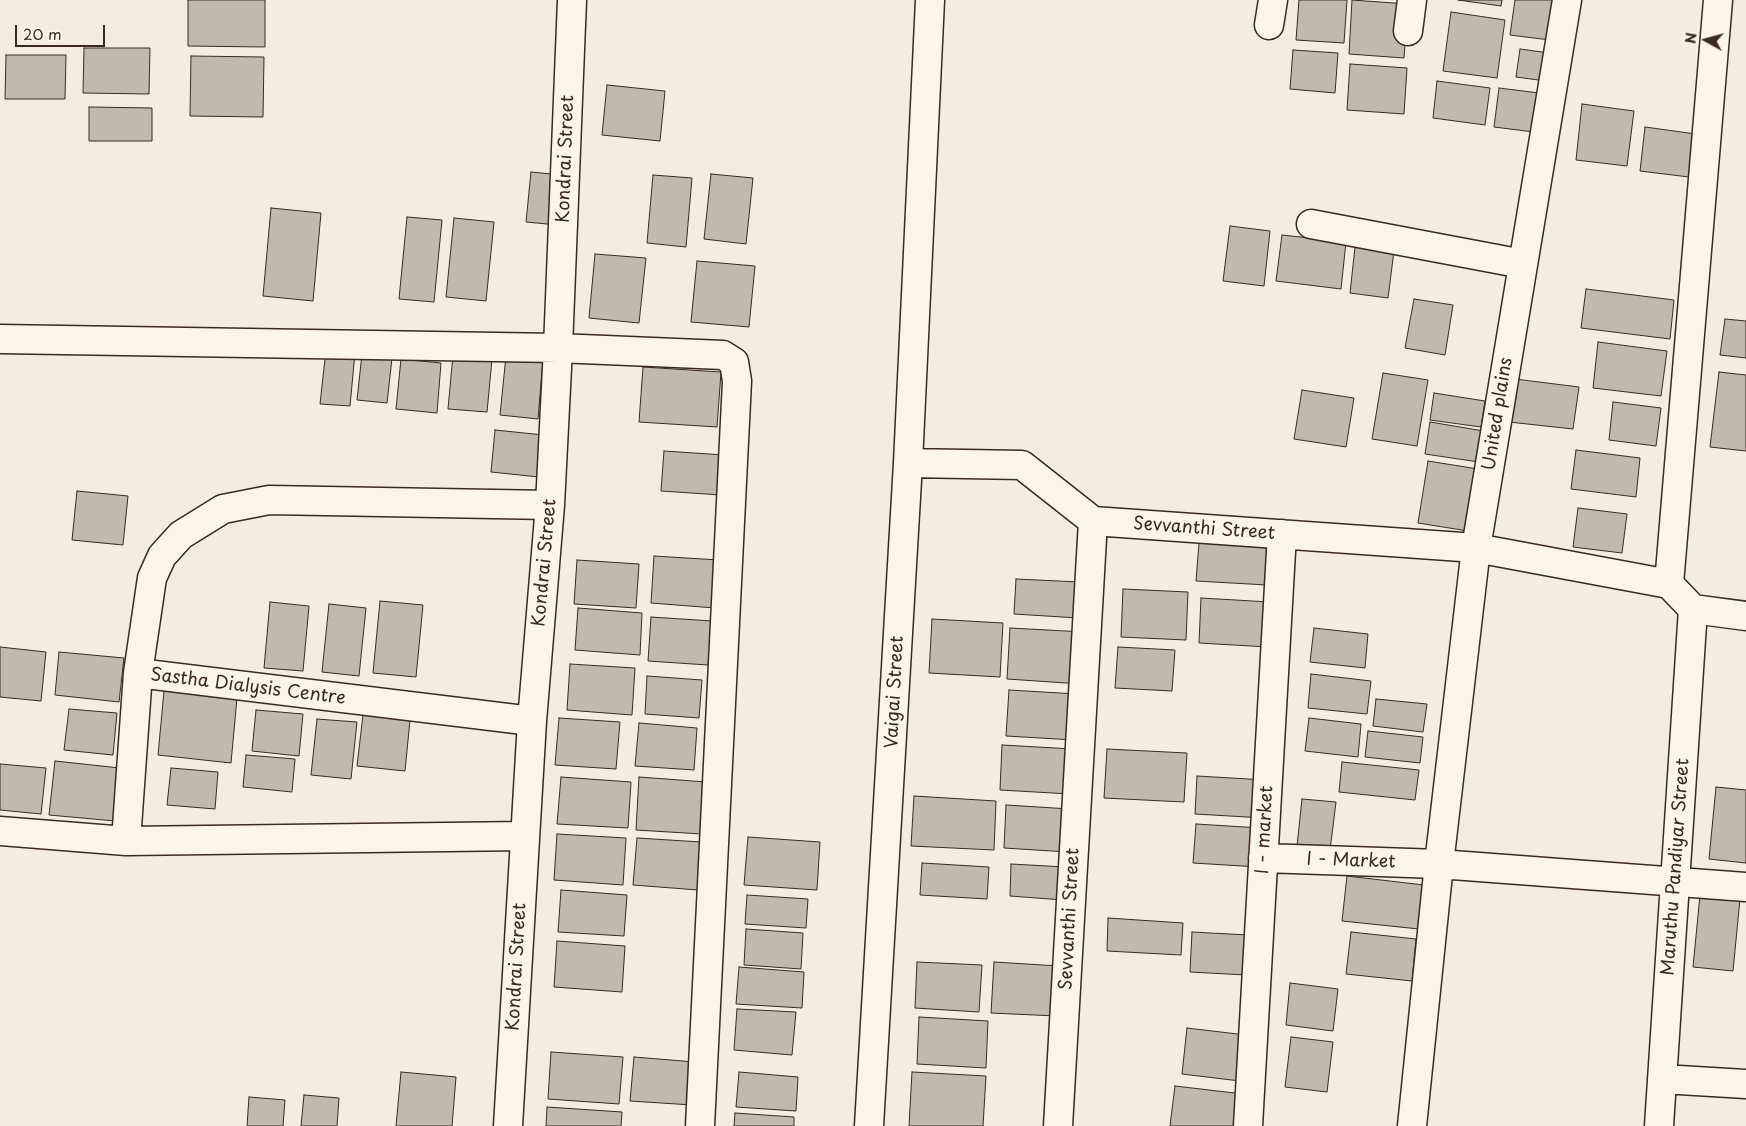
<!DOCTYPE html>
<style>
body{margin:0}
#map{position:relative;width:1746px;height:1126px;overflow:hidden;background:#f4eddd;font-family:"Playpen Sans",sans-serif}
canvas{display:block}
.north{position:absolute;left:1681px;top:15px;width:50px;height:50px;-webkit-text-stroke:4px #fcf5e5;paint-order:stroke;rotate:277deg;font-size:14px;font-weight:700;line-height:20px;text-align:center;color:#3b2a1e}
.north::after{content:'';display:block;margin:auto;width:18px;height:22px;background:#3b2a1e;clip-path:polygon(50% 0,100% 100%,50% 72%,0 100%)}
.scale{position:absolute;left:15px;top:25px;width:90px;height:22px;box-sizing:border-box;border:2px solid #3b2a1e;border-top:0;padding-left:6px;font-size:15px;line-height:18px;white-space:nowrap;color:#3b2a1e;-webkit-text-stroke:4px #fcf5e5;paint-order:stroke}
</style>
<div id="map">
<canvas width="1746" height="1126"></canvas>
<div class="north">N</div>
<div class="scale">20 m</div>
</div>
<script>
const ctx = document.querySelector('canvas').getContext('2d');
ctx.lineJoin = 'round';
function paint(path, color) { ctx.fillStyle = color; ctx.fill(path, 'evenodd'); }
const toPath = rows => new Path2D(rows.map(r => 'M' + r).join(''));
function trace(path, color, width, dash) { ctx.strokeStyle = color; ctx.lineWidth = width; ctx.lineCap = dash ? 'butt' : 'round'; ctx.setLineDash(dash || []); ctx.stroke(path); }
function label(font, color, halo, rows, align = 'center') {
  ctx.font = font + ' "Playpen Sans",sans-serif'; ctx.lineWidth = 4; ctx.setLineDash([]); ctx.textBaseline = 'middle'; ctx.strokeStyle = halo; ctx.fillStyle = color; for (const [text, x, y, turn = 0] of rows) {
    ctx.save(); ctx.translate(x, y); ctx.rotate((+turn || 0) * Math.PI / 180); ctx.textAlign = isNaN(turn) ? turn : align; if (halo) ctx.strokeText(text, 0, 0); ctx.fillText(text, 0, 0); ctx.restore();
  }
}
const building = toPath([
 [188,0,265,0,265,47,188,46,188,0],
 [1299,0,1347,0,1344,43,1296,40,1299,0],
 [1352,0,1408,4,1404,58,1349,54,1352,0],
 [1458,0,1502,0,1501,6,1458,0],
 [1515,0,1563,0,1558,41,1510,35,1515,0],
 [1451,12,1505,20,1497,78,1443,71,1451,12],
 [84,48,150,48,149,94,83,93,84,48],
 [1520,49,1557,54,1553,82,1516,77,1520,49],
 [1293,50,1338,53,1335,93,1290,89,1293,50],
 [6,55,66,55,65,99,5,99,6,55],
 [191,56,264,57,263,117,190,116,191,56],
 [1350,64,1407,68,1404,114,1347,110,1350,64],
 [1437,81,1490,88,1485,125,1433,118,1437,81],
 [607,85,665,91,660,141,602,135,607,85],
 [1499,88,1547,94,1542,133,1494,127,1499,88],
 [1582,104,1634,111,1627,166,1576,160,1582,104],
 [89,107,152,108,152,141,89,141,89,107],
 [1645,127,1703,135,1697,178,1640,171,1645,127],
 [531,172,562,175,558,225,526,222,531,172],
 [711,174,753,178,746,244,704,239,711,174],
 [653,175,692,178,686,247,647,243,653,175],
 [271,208,321,213,313,301,263,296,271,208],
 [407,217,442,220,434,302,399,299,407,217],
 [454,218,494,222,486,301,446,297,454,218],
 [1230,226,1270,231,1264,286,1223,281,1230,226],
 [1282,235,1346,242,1341,289,1276,281,1282,235],
 [1356,238,1395,243,1388,298,1350,293,1356,238],
 [595,254,646,258,639,323,589,318,595,254],
 [697,261,755,266,749,327,691,322,697,261],
 [1586,289,1674,300,1670,339,1581,328,1586,289],
 [1414,299,1453,305,1445,355,1405,348,1414,299],
 [1725,319,1746,321,1746,358,1720,355,1725,319],
 [1598,342,1667,351,1661,396,1593,388,1598,342],
 [326,350,355,353,350,406,320,404,326,350],
 [362,354,392,358,387,403,357,400,362,354],
 [453,355,492,359,487,412,448,409,453,355],
 [506,356,543,359,538,419,500,415,506,356],
 [401,359,441,363,437,413,396,409,401,359],
 [643,367,721,372,717,427,639,422,643,367],
 [1719,372,1746,375,1746,451,1710,447,1719,372],
 [1383,373,1428,380,1417,446,1372,439,1383,373],
 [1515,379,1579,387,1573,429,1509,422,1515,379],
 [1302,390,1354,398,1346,447,1294,439,1302,390],
 [1434,393,1485,401,1481,427,1430,420,1434,393],
 [1613,402,1661,408,1656,446,1609,440,1613,402],
 [1430,422,1484,431,1479,462,1425,454,1430,422],
 [495,430,544,435,539,477,491,472,495,430],
 [1576,450,1640,458,1636,497,1571,489,1576,450],
 [664,451,724,455,721,495,661,491,664,451],
 [1428,461,1478,469,1468,531,1418,523,1428,461],
 [77,491,128,496,123,545,72,540,77,491],
 [1578,508,1627,514,1622,553,1573,547,1578,508],
 [1199,543,1270,547,1267,585,1196,581,1199,543],
 [654,556,719,560,715,608,651,603,654,556],
 [577,560,639,564,636,608,574,604,577,560],
 [1016,579,1080,582,1078,618,1014,614,1016,579],
 [1123,589,1188,592,1186,640,1121,637,1123,589],
 [1201,598,1270,602,1268,647,1199,643,1201,598],
 [380,601,423,605,416,677,373,673,380,601],
 [270,602,309,606,303,671,264,668,270,602],
 [329,604,366,608,359,676,322,672,329,604],
 [578,608,642,613,640,655,575,650,578,608],
 [651,617,712,621,708,665,648,661,651,617],
 [932,619,1003,623,1000,677,929,673,932,619],
 [1010,628,1084,632,1081,684,1007,679,1010,628],
 [1314,628,1368,634,1365,668,1310,662,1314,628],
 [0,647,46,652,41,701,0,697,0,647],
 [1118,647,1175,650,1172,691,1115,688,1118,647],
 [59,652,124,658,119,702,55,695,59,652],
 [570,664,635,668,632,715,567,710,570,664],
 [1311,674,1371,681,1367,714,1308,708,1311,674],
 [647,676,702,680,699,718,645,714,647,676],
 [1009,690,1077,694,1074,740,1006,736,1009,690],
 [164,691,237,698,231,763,158,755,164,691],
 [1376,699,1427,704,1423,732,1373,726,1376,699],
 [69,709,117,713,113,755,64,750,69,709],
 [256,710,303,714,299,756,252,751,256,710],
 [363,715,410,720,405,771,357,766,363,715],
 [559,718,620,722,616,769,555,765,559,718],
 [1309,718,1361,724,1358,757,1305,751,1309,718],
 [317,719,357,722,351,779,311,775,317,719],
 [639,723,697,728,694,770,635,766,639,723],
 [1368,731,1423,737,1420,763,1365,757,1368,731],
 [1002,745,1073,749,1070,794,1000,790,1002,745],
 [1107,749,1187,753,1184,802,1104,798,1107,749],
 [246,755,295,759,292,792,243,787,246,755],
 [55,761,120,768,115,821,49,815,55,761],
 [1342,762,1419,770,1415,800,1339,792,1342,762],
 [0,764,46,768,41,814,0,810,0,764],
 [171,768,218,772,215,809,167,805,171,768],
 [1197,776,1266,780,1264,818,1195,814,1197,776],
 [561,777,631,782,628,828,557,824,561,777],
 [639,777,706,782,702,834,636,830,639,777],
 [1716,787,1746,790,1746,863,1709,859,1716,787],
 [914,796,996,801,994,850,911,846,914,796],
 [1302,799,1336,802,1330,850,1297,846,1302,799],
 [1006,805,1070,809,1068,852,1004,848,1006,805],
 [1196,824,1261,828,1259,867,1193,863,1196,824],
 [557,834,626,838,623,885,554,880,557,834],
 [748,837,820,842,817,890,744,885,748,837],
 [637,838,701,842,698,890,633,885,637,838],
 [922,863,989,867,987,899,920,895,922,863],
 [1011,864,1065,867,1063,900,1010,896,1011,864],
 [1347,876,1424,885,1419,929,1342,921,1347,876],
 [561,890,627,895,624,936,558,932,561,890],
 [747,895,808,899,806,928,745,924,747,895],
 [1700,895,1740,899,1733,971,1693,967,1700,895],
 [1108,918,1183,923,1181,955,1107,951,1108,918],
 [746,929,803,933,801,969,744,965,746,929],
 [1192,932,1248,935,1246,975,1190,972,1192,932],
 [1351,932,1416,939,1412,981,1346,974,1351,932],
 [557,941,625,946,622,992,554,987,557,941],
 [917,962,982,965,979,1012,915,1008,917,962],
 [994,962,1059,966,1056,1016,991,1013,994,962],
 [739,967,804,972,802,1008,736,1004,739,967],
 [1290,983,1338,989,1333,1031,1286,1025,1290,983],
 [737,1009,796,1012,792,1055,734,1050,737,1009],
 [919,1017,988,1021,986,1068,917,1064,919,1017],
 [1187,1028,1246,1035,1240,1081,1182,1074,1187,1028],
 [1291,1037,1333,1042,1327,1092,1285,1087,1291,1037],
 [551,1052,623,1057,619,1104,548,1099,551,1052],
 [634,1057,695,1062,692,1105,630,1101,634,1057],
 [401,1072,456,1077,452,1126,396,1126,401,1072],
 [739,1072,798,1077,796,1111,736,1107,739,1072],
 [912,1072,986,1076,983,1126,909,1126,912,1072],
 [1175,1086,1243,1094,1239,1126,1170,1126,1175,1086],
 [304,1095,339,1098,337,1126,301,1126,304,1095],
 [249,1097,285,1100,283,1126,247,1126,249,1097],
 [547,1107,622,1112,621,1126,546,1126,547,1107],
 [735,1113,794,1117,794,1126,734,1126,735,1113]
]);
paint(building, '#c3b9aa');
trace(building, '#3b2a1e', 1);
const minor = toPath([
 [1567,0,1476,548,1669,584,1693,609,1746,616],
 [1269,25,1273,0],
 [1408,31,1412,0],
 [1311,224,1523,264],
 [0,339,558,348,723,355,734,362,737,381,700,1126],
 [908,463,930,0],
 [1669,584,1718,0],
 [138,673,152,578,162,556,181,535,223,509,269,500,550,505],
 [0,831,126,841,138,673,532,721],
 [126,841,525,836],
 [1263,858,1439,864,1746,887],
 [1662,1079,1746,1084],
 [508,1126,532,721,550,505,558,348,572,0],
 [869,1126,908,463,1022,465,1093,521],
 [1058,1126,1093,521,1476,548,1439,864,1412,1126],
 [1248,1126,1282,534],
 [1659,1126,1693,609]
]);
trace(minor, '#3b2a1e', 31);
trace(minor, '#fcf5e5', 28);
label('18px', '#3b2a1e', '#fcf5e5', [
 ["Kondrai Street",566,159,-88],
 ["United plains",1498,414,-81],
 ["Sevvanthi Street",1204,529,4],
 ["Kondrai Street",545,563,-85],
 ["Sastha Dialysis Centre",248,687,7],
 ["Vaigai Street",895,692,-87],
 ["I - market",1265,830,-87],
 ["I - Market",1351,861,2],
 ["Maruthu Pandiyar Street",1676,867,-86],
 ["Sevvanthi Street",1070,919,-87],
 ["Kondrai Street",517,967,-87]
]);
</script>
